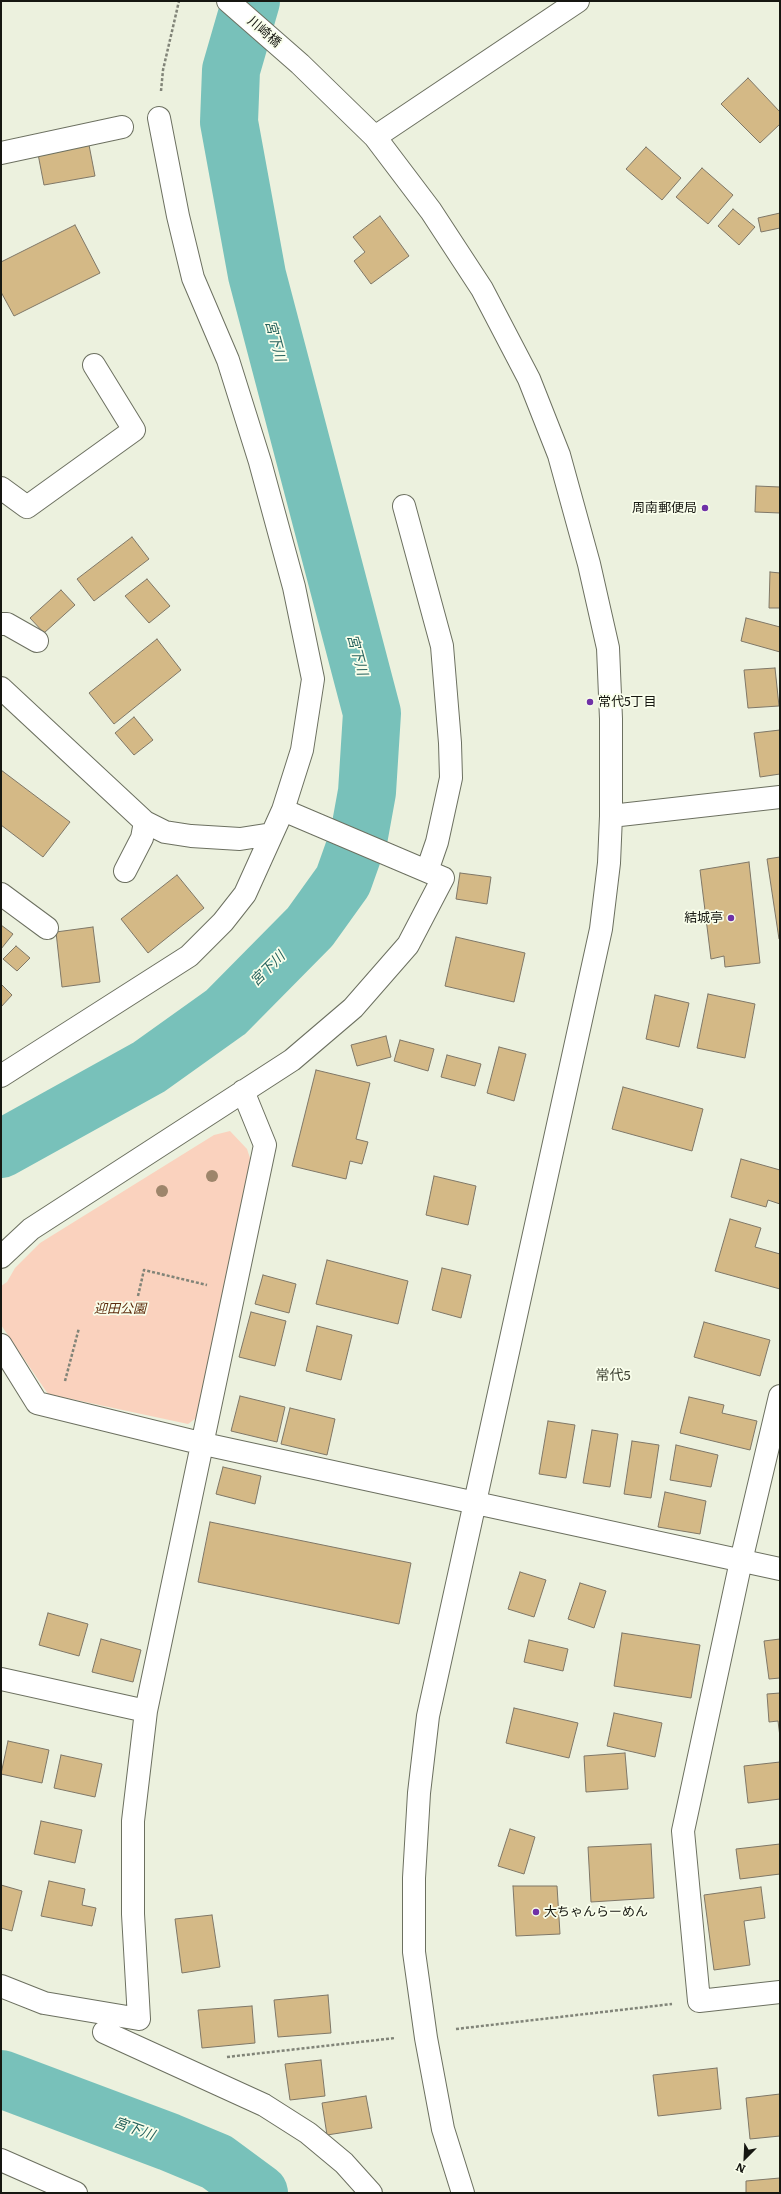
<!DOCTYPE html>
<meta charset="utf-8">
<style>
body{margin:0}
#map{position:relative;width:781px;height:2194px;overflow:hidden;background:#ecf1de;font-family:Literata,serif}
canvas{display:block}
.frame{position:absolute;inset:0;border:2px solid #161711;pointer-events:none}
.north{position:absolute;left:725px;top:2138px;width:40px;height:40px;-webkit-text-stroke:3px #f9feeb;paint-order:stroke;rotate:204deg;font-size:11px;font-weight:700;line-height:16px;text-align:center;color:#161711}
.north::after{content:'';display:block;margin:auto;width:14px;height:18px;background:#161711;clip-path:polygon(50% 0,100% 100%,50% 72%,0 100%)}
</style>
<div id="map">
<canvas width="781" height="2194"></canvas>
<div class="frame"></div>
<div class="north">N</div>
</div>
<script>
const ctx = document.querySelector('canvas').getContext('2d');
ctx.lineJoin = 'round';
function paint(path, color) { ctx.fillStyle = color; ctx.fill(path, 'evenodd'); }
const toPath = rows => new Path2D(rows.map(r => 'M' + r).join(''));
function trace(path, color, width, dash) { ctx.strokeStyle = color; ctx.lineWidth = width; ctx.lineCap = dash ? 'butt' : 'round'; ctx.setLineDash(dash || []); ctx.stroke(path); }
function label(font, color, halo, rows, align = 'center') {
  ctx.font = font + ' Literata,"Noto Sans JP",serif'; ctx.lineWidth = 3.5; ctx.setLineDash([]); ctx.textBaseline = 'middle'; ctx.strokeStyle = halo; ctx.fillStyle = color; for (const [text, x, y, turn = 0] of rows) {
    ctx.save(); ctx.translate(x, y); ctx.rotate((+turn || 0) * Math.PI / 180); ctx.textAlign = isNaN(turn) ? turn : align; if (halo) ctx.strokeText(text, 0, 0); ctx.fillText(text, 0, 0); ctx.restore();
  }
}
paint(toPath([
 [230,1131,247,1149,251,1161,199,1416,188,1424,48,1394,1,1325,1,1286,7,1282,15,1268,40,1243,214,1135]
]), '#fad2be');
trace(toPath([
 [1,1149,149,1067,226,1012,310,927,343,881,359,836,367,792,372,713,257,275,229,122,231,70,251,1],
 [1,2079,169,2142,217,2162,259,2193]
]), '#78c1ba', 58);
const building = toPath([
 [748,78,780,112,780,124,760,143,721,104,748,78],
 [89,145,95,176,44,185,38,154,89,145],
 [646,147,681,178,662,200,626,169,646,147],
 [702,168,733,195,708,224,676,197,702,168],
 [733,209,755,227,739,245,718,226,733,209],
 [780,213,780,228,761,232,758,218,780,213],
 [380,216,409,256,371,284,354,261,365,252,353,237,380,216],
 [75,225,100,273,14,316,1,292,1,262,75,225],
 [756,486,780,487,780,513,755,512,756,486],
 [132,537,149,559,94,601,77,579,132,537],
 [770,572,780,573,780,608,769,608,770,572],
 [147,579,170,606,149,623,125,596,147,579],
 [61,590,75,605,44,633,30,618,61,590],
 [746,618,780,627,780,652,741,641,746,618],
 [157,639,181,670,114,724,89,693,157,639],
 [775,668,779,706,748,708,744,670,775,668],
 [134,717,153,740,134,755,115,733,134,717],
 [780,730,780,774,760,777,754,733,780,730],
 [1,770,70,822,43,857,1,825,1,770],
 [780,857,780,939,779,939,767,859,780,857],
 [749,862,760,963,725,967,724,956,711,959,700,870,749,862],
 [460,873,491,877,487,904,456,899,460,873],
 [177,875,204,908,148,953,121,919,177,875],
 [1,925,13,934,1,949,1,925],
 [93,927,100,982,62,987,56,932,93,927],
 [456,937,525,953,514,1002,445,986,456,937],
 [16,946,30,958,17,971,3,959,16,946],
 [1,984,12,995,1,1007,1,984],
 [708,994,755,1004,745,1058,697,1048,708,994],
 [655,995,689,1003,679,1047,646,1039,655,995],
 [386,1036,391,1057,357,1066,351,1045,386,1036],
 [400,1040,434,1049,428,1071,394,1061,400,1040],
 [499,1047,526,1054,514,1101,487,1093,499,1047],
 [447,1055,481,1064,475,1086,441,1077,447,1055],
 [316,1070,370,1083,356,1139,368,1142,362,1164,350,1161,346,1179,292,1166,316,1070],
 [623,1087,703,1109,692,1151,612,1129,623,1087],
 [741,1159,780,1170,780,1204,768,1200,766,1207,731,1197,741,1159],
 [434,1176,476,1186,468,1225,426,1215,434,1176],
 [730,1219,761,1228,755,1247,780,1254,780,1289,715,1271,730,1219],
 [327,1260,408,1281,398,1324,316,1304,327,1260],
 [442,1268,471,1275,461,1318,432,1310,442,1268],
 [263,1275,296,1284,289,1313,255,1304,263,1275],
 [251,1312,286,1321,275,1366,239,1357,251,1312],
 [704,1322,770,1340,760,1376,694,1357,704,1322],
 [317,1326,352,1335,341,1380,306,1371,317,1326],
 [240,1396,285,1407,277,1442,231,1431,240,1396],
 [689,1397,724,1405,722,1413,757,1421,750,1450,680,1433,689,1397],
 [290,1408,335,1419,327,1455,281,1444,290,1408],
 [548,1421,575,1425,566,1478,539,1474,548,1421],
 [592,1430,618,1434,610,1487,583,1483,592,1430],
 [632,1441,659,1445,651,1498,624,1494,632,1441],
 [676,1445,718,1455,711,1487,670,1480,676,1445],
 [223,1467,261,1476,255,1504,216,1494,223,1467],
 [665,1492,706,1501,700,1534,658,1527,665,1492],
 [210,1522,411,1563,399,1624,198,1582,210,1522],
 [520,1572,546,1580,534,1617,508,1609,520,1572],
 [580,1583,606,1591,594,1628,568,1619,580,1583],
 [48,1613,88,1624,79,1656,39,1645,48,1613],
 [622,1633,700,1645,691,1698,614,1686,622,1633],
 [101,1639,141,1650,133,1682,92,1672,101,1639],
 [780,1639,780,1678,769,1679,764,1641,780,1639],
 [529,1640,568,1649,563,1671,524,1662,529,1640],
 [780,1693,780,1737,778,1721,769,1722,767,1694,780,1693],
 [514,1708,578,1723,569,1758,506,1743,514,1708],
 [614,1713,662,1723,655,1757,607,1746,614,1713],
 [8,1741,49,1750,42,1783,1,1774,8,1741],
 [625,1753,628,1789,586,1792,584,1756,625,1753],
 [61,1755,102,1764,95,1797,54,1788,61,1755],
 [780,1762,780,1799,748,1803,744,1766,780,1762],
 [41,1821,82,1830,75,1863,34,1854,41,1821],
 [510,1829,535,1837,524,1874,498,1866,510,1829],
 [651,1844,654,1898,591,1902,588,1847,651,1844],
 [780,1844,780,1874,740,1879,736,1849,780,1844],
 [49,1881,85,1889,82,1905,96,1908,92,1926,41,1916,49,1881],
 [1,1885,22,1891,12,1931,1,1928,1,1885],
 [513,1886,557,1886,560,1934,516,1936,513,1886],
 [761,1887,765,1918,744,1921,750,1965,714,1970,704,1895,761,1887],
 [212,1915,220,1967,182,1973,175,1919,212,1915],
 [328,1995,331,2033,278,2037,274,2000,328,1995],
 [252,2006,255,2043,202,2048,198,2010,252,2006],
 [321,2060,325,2096,290,2100,285,2064,321,2060],
 [717,2068,721,2109,658,2116,653,2075,717,2068],
 [780,2094,780,2136,750,2139,746,2098,780,2094],
 [366,2096,372,2128,327,2135,322,2103,366,2096],
 [780,2178,780,2193,746,2193,746,2181,780,2178]
]);
paint(building, '#d4b986');
trace(building, '#7f7767', 1);
const minor = toPath([
 [228,1,300,64,375,137,431,211,482,289,529,379,559,455,589,564,608,648,611,719,611,816,609,863,601,929,428,1716,419,1793,414,1878,414,1952,426,2038,443,2129,463,2193],
 [375,137,578,1],
 [1,153,122,127],
 [1,488,27,507,134,430,94,365],
 [404,506,442,646,450,743,451,778,437,842,427,871],
 [1,624,7,624,37,641],
 [1,688,145,822,165,832,191,836,240,839,272,834],
 [611,816,780,797],
 [125,871,142,838,145,822],
 [1,894,47,928],
 [1,1076,189,956,223,922,245,894,283,810,302,750,313,679,294,587,260,462,228,360,193,278,178,216,159,118],
 [1,1257,31,1229,292,1060,353,1008,408,945,443,878,283,810],
 [1,1345,37,1403,204,1444,780,1569],
 [780,1396,741,1561,683,1831,699,2001,780,1992],
 [1,1679,146,1711],
 [1,1986,44,2003,139,2019,133,1914,133,1821,146,1711,265,1145,243,1091],
 [104,2032,264,2105,308,2133,344,2163,371,2193],
 [1,2160,76,2193]
]);
trace(minor, '#6c7060', 24);
trace(toPath([
 [161,91,163,70,179,1],
 [138,1296,144,1270,207,1285],
 [65,1381,79,1328],
 [456,2029,672,2004],
 [227,2057,395,2038]
]), '#818478', 2.5, [3, 2]);
trace(minor, '#fff', 22);
ctx.fillStyle = '#9d856b';
for (const [x, y] of [
 [212,1176],
 [162,1191]
]) { ctx.beginPath(); ctx.arc(x, y, 6, 0, 2 * Math.PI); ctx.fill(); }
for (const [x, y, r, color] of [
 [705,508,4,"#6f31a7"],
 [590,702,4,"#6f31a7"],
 [731,918,4,"#6f31a7"],
 [536,1912,4,"#6f31a7"]
]) { const dot = new Path2D(); dot.arc(x, y, r, 0, 2 * Math.PI); ctx.fillStyle = color; ctx.fill(dot); trace(dot, '#f9feeb', 1.5); }
label('13px', '#161711', '#f9feeb', [
 ["川崎橋",264,32,41]
]);
label('13px', '#161711', '#f9feeb', [
 ["周南郵便局",697,508],
 ["常代5丁目",598,702,"left"],
 ["結城亭",723,918],
 ["大ちゃんらーめん",544,1912,"left"]
], 'right');
label('italic 13px', '#5d2c0d', '#f9feeb', [
 ["迎田公園",120,1309]
]);
label('italic 14px', '#26625d', '#f9feeb', [
 ["宮下川",275,341,75],
 ["宮下川",357,655,75],
 ["宮下川",268,969,-45],
 ["宮下川",134,2129,20]
]);
label('14px', '#3e4233', '#f9feeb', [
 ["常代5",613,1376]
]);
</script>
